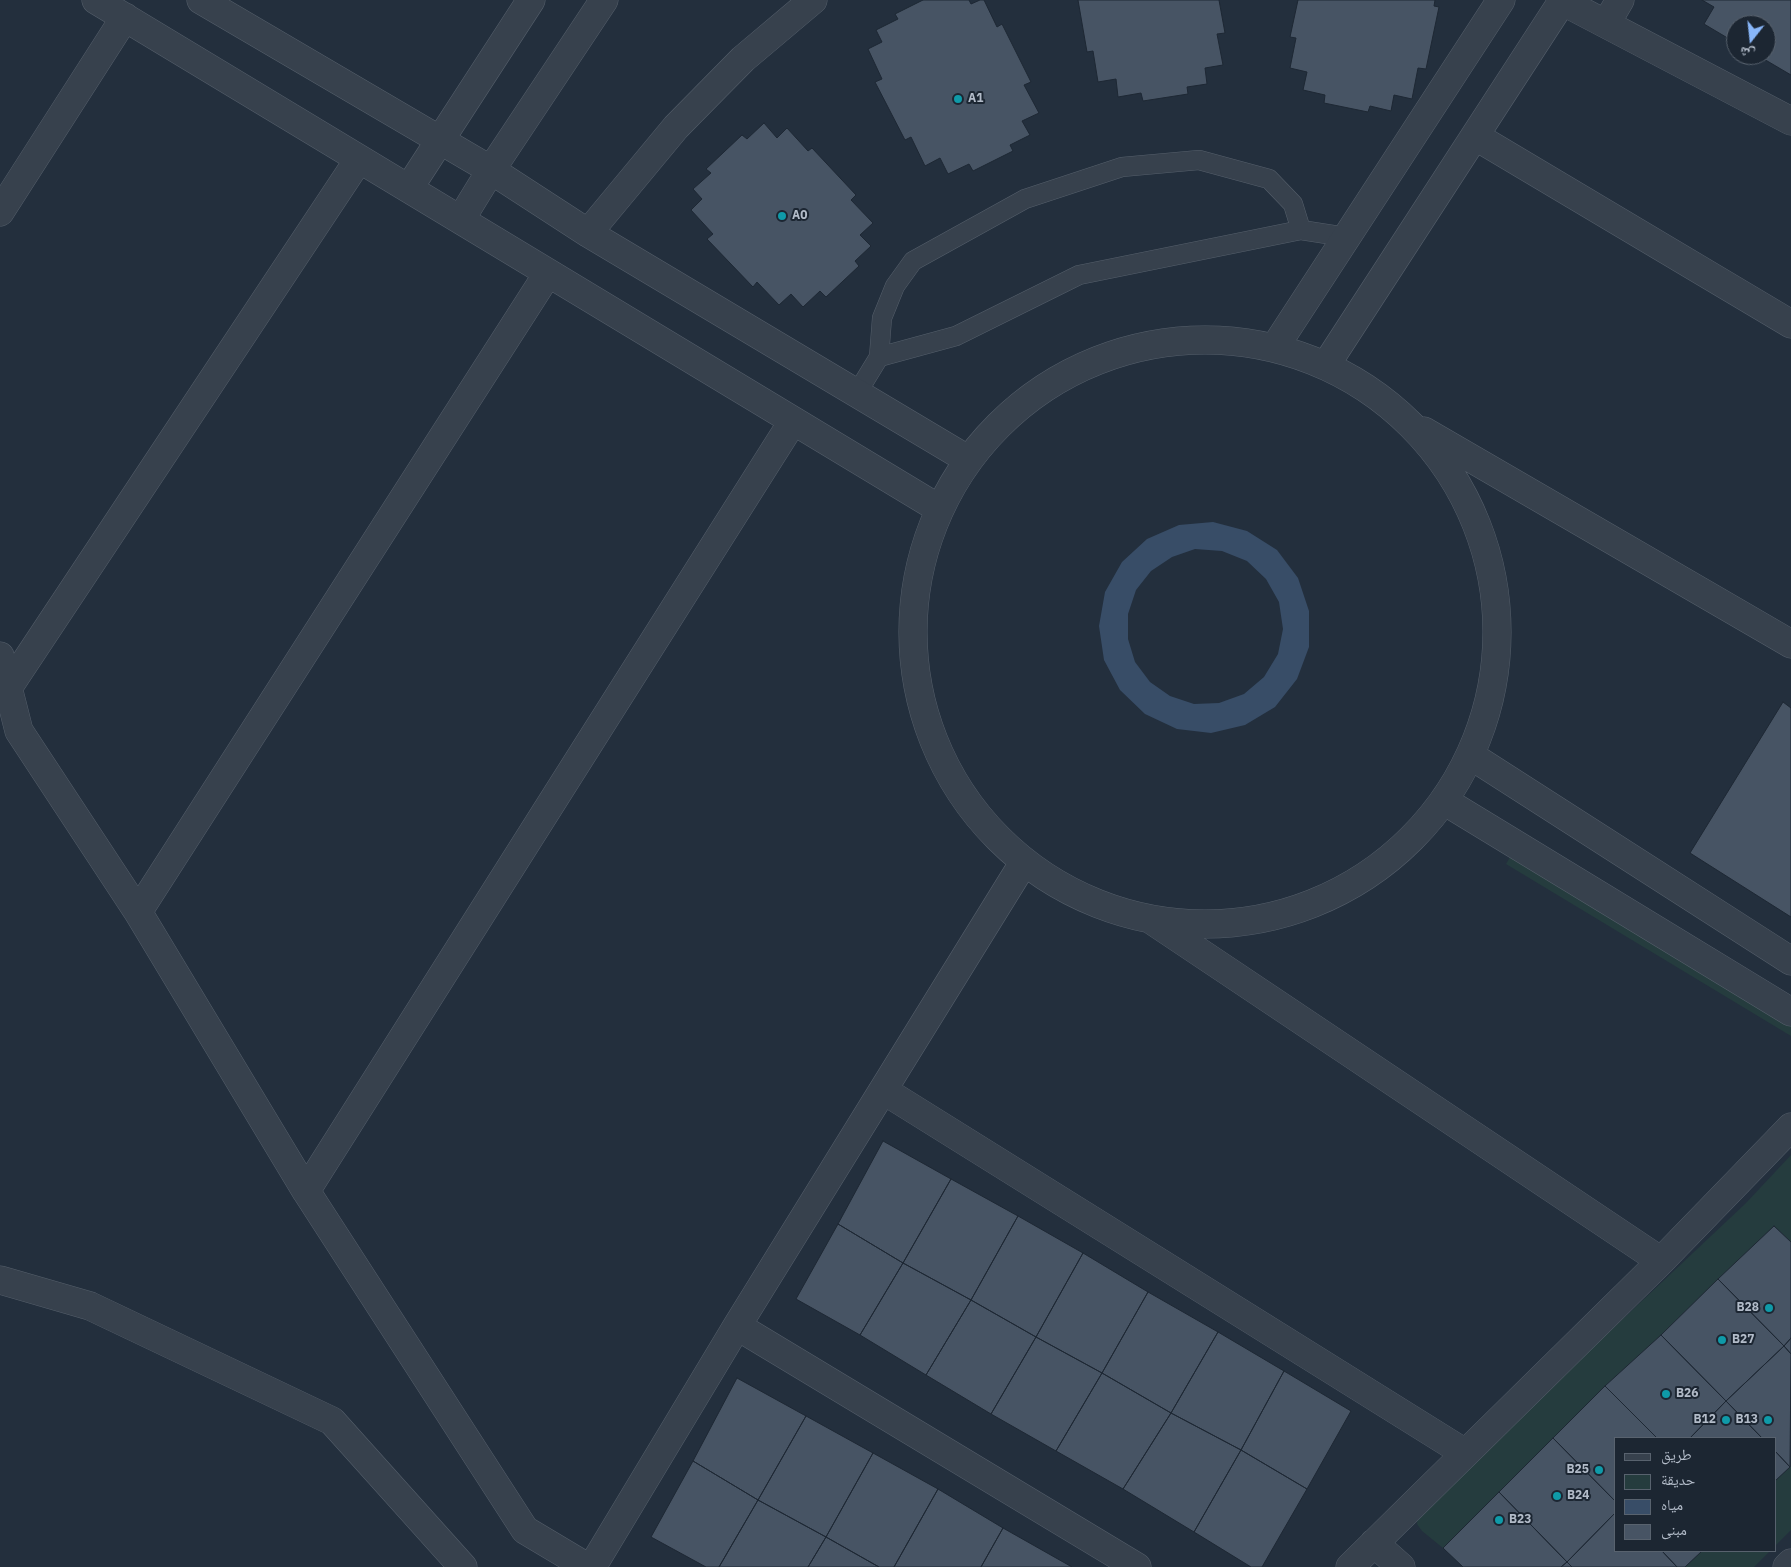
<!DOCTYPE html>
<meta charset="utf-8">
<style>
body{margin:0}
#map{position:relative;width:1791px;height:1567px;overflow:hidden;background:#232f3d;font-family:"IBM Plex Sans","Noto Naskh Arabic",sans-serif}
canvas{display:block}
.legend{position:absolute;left:1614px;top:1437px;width:162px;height:115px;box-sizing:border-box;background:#1c2632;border:1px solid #58626e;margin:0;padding:6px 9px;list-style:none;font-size:15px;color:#b3bcc9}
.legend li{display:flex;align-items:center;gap:10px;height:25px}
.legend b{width:25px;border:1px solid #58626e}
.north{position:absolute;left:1726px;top:15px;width:50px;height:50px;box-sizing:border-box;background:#1c2632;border:1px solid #58626e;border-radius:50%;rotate:196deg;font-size:14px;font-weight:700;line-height:20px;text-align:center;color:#b3bcc9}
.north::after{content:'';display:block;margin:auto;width:18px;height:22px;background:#88b6f9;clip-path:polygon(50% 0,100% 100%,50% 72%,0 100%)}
</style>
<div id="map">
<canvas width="1791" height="1567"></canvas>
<ul class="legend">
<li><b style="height:6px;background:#37414d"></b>طريق</li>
<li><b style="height:14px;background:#253c3e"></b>حديقة</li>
<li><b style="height:14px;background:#384d67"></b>مياه</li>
<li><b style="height:14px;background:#475464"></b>مبنى</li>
</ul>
<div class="north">ش</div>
</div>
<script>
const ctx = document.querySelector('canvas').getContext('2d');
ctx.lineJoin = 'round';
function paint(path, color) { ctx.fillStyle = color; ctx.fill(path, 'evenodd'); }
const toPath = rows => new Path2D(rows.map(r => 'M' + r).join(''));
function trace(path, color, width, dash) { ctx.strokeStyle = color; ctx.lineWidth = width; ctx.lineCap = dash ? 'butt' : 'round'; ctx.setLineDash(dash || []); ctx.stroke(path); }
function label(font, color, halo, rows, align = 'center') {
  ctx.font = font + ' "IBM Plex Sans",sans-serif'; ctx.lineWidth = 4; ctx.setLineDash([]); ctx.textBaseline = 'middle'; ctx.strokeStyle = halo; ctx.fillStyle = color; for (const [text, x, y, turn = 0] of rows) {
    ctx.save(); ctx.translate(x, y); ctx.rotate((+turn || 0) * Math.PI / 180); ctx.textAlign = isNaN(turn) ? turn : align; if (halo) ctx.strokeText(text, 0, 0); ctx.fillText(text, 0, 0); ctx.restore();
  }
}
paint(toPath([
 [1516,847,1791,1013,1791,1036,1506,864],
 [1791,1155,1791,1242,1774,1226,1443,1548,1422,1531,1417,1524,1419,1511,1746,1203],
 [1791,1466,1791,1530,1775,1546,1775,1481],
 [1702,1551,1770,1551,1754,1567,1685,1567]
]), '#253c3e');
paint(toPath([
 [1213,522,1247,531,1277,550,1298,578,1309,611,1309,647,1297,679,1275,707,1245,725,1211,733,1177,729,1145,714,1120,690,1104,660,1099,626,1105,592,1122,562,1147,539,1179,525],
 [1195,549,1222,551,1247,561,1266,579,1279,602,1283,629,1278,654,1264,677,1244,694,1219,703,1194,704,1170,696,1150,682,1135,662,1128,639,1128,614,1136,590,1151,571,1172,557]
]), '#384d67');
const building = toPath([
 [923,0,969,0,971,4,980,0,984,0,997,27,1002,24,1031,82,1024,85,1039,113,1022,121,1030,135,1010,145,1013,151,973,171,969,164,948,174,940,158,925,166,911,137,905,140,875,82,882,79,868,49,882,42,876,30,898,19,895,14,923,0],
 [1078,0,1219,0,1225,33,1217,34,1223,65,1205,68,1207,84,1187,87,1188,94,1143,101,1141,93,1118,97,1116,79,1098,82,1093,51,1087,52,1078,0],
 [1298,0,1435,0,1434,6,1439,7,1426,69,1418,68,1412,99,1394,95,1391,111,1370,106,1368,112,1324,103,1325,95,1303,90,1307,72,1290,68,1296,38,1290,37,1298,0],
 [1702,0,1791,0,1791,75,1757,55,1766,55,1766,25,1736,25,1736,43,1704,24,1714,7,1702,0],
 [764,123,777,138,787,128,808,151,812,148,856,195,851,200,873,223,860,235,871,246,855,261,859,266,826,297,820,291,803,307,791,294,779,305,757,282,753,287,707,239,713,234,691,210,702,199,693,189,711,173,706,169,742,135,747,139,764,123],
 [1783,702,1791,708,1791,917,1690,853,1783,702],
 [883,1141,951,1179,903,1263,838,1224,883,1141],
 [951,1179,1018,1216,971,1300,903,1263,951,1179],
 [1018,1216,1083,1253,1036,1337,971,1300,1018,1216],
 [838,1224,903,1263,860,1335,796,1299,838,1224],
 [1774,1226,1791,1242,1791,1338,1784,1346,1718,1279,1774,1226],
 [1083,1253,1148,1292,1102,1373,1036,1337,1083,1253],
 [903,1263,971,1300,926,1375,860,1335,903,1263],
 [1718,1279,1784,1346,1726,1401,1661,1335,1718,1279],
 [1148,1292,1218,1332,1171,1413,1102,1373,1148,1292],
 [971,1300,1036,1337,991,1414,926,1375,971,1300],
 [1218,1332,1284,1371,1241,1450,1171,1413,1218,1332],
 [1661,1335,1726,1401,1690,1438,1657,1438,1605,1386,1661,1335],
 [1036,1337,1102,1373,1056,1451,991,1414,1036,1337],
 [1791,1338,1791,1354,1784,1346,1791,1338],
 [1784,1346,1791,1354,1790,1467,1775,1451,1775,1438,1762,1438,1726,1401,1784,1346],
 [1284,1371,1351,1411,1307,1489,1241,1450,1284,1371],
 [1102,1373,1171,1413,1123,1489,1056,1451,1102,1373],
 [737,1378,806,1416,758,1500,693,1461,737,1378],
 [1605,1386,1657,1438,1615,1438,1615,1501,1553,1438,1605,1386],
 [1726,1401,1762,1438,1690,1438,1726,1401],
 [1171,1413,1241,1450,1194,1532,1123,1489,1171,1413],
 [806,1416,873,1453,826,1537,758,1500,806,1416],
 [1553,1438,1615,1501,1615,1513,1567,1562,1499,1492,1553,1438],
 [1241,1450,1307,1489,1262,1567,1251,1567,1194,1532,1241,1450],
 [1775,1451,1790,1467,1775,1481,1775,1451],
 [873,1453,938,1489,894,1567,879,1567,826,1537,873,1453],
 [693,1461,758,1500,719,1567,706,1567,651,1537,693,1461],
 [938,1489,1003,1528,981,1567,894,1567,938,1489],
 [1499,1492,1567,1562,1561,1567,1463,1567,1443,1548,1499,1492],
 [758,1500,826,1537,808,1567,719,1567,758,1500],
 [1615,1513,1615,1551,1662,1551,1677,1567,1572,1567,1567,1562,1615,1513],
 [1003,1528,1072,1567,981,1567,1003,1528],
 [826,1537,879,1567,808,1567,826,1537],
 [1662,1551,1702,1551,1685,1567,1677,1567,1662,1551],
 [1567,1562,1572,1567,1561,1567,1567,1562]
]);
paint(building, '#475464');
trace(building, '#1e2834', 1);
const service = toPath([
 [879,357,956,336,1079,275,1301,230,1346,237],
 [857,393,879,357,882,318,895,286,913,261,1025,199,1122,167,1199,160,1269,179,1293,204,1301,230]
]);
const minor = toPath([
 [96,0,938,508],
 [201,0,491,170,588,233,967,459],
 [1562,1,1791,121],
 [1606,24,1620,0],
 [1475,136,1791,324],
 [409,188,531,0],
 [0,212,125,17],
 [461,219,491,170,604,0],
 [588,233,676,127,743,59,813,0],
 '913 632a292 292 0 1 1 584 0a292 292 0 1 1-584 0Z',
 [1275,347,1501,0],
 [1326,365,1563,0],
 [1424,431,1791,644],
 [0,656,19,731,138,912,306,1191,525,1530,587,1567],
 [8,688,359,159],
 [1473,757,1791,961],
 [1446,802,1791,1012],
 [138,912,548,273],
 [1153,921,1661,1261],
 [883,1090,1465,1453],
 [306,1191,793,421],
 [0,1280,90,1306,332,1421,463,1567],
 [737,1326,1137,1567],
 [1374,1543,1401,1567],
 [592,1567,737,1326,1024,862],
 [1350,1567,1661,1261,1791,1127],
 [1787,1567,1791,1563]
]);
trace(service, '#555f6b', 20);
trace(minor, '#555f6b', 29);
trace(service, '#37414d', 19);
trace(minor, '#37414d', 28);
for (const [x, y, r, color] of [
 [958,99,5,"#0f9aa8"],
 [782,216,5,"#0f9aa8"],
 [1769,1308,5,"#0f9aa8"],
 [1722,1340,5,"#0f9aa8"],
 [1666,1394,5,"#0f9aa8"],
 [1726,1420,5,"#0f9aa8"],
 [1768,1420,5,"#0f9aa8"],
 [1599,1470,5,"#0f9aa8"],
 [1557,1496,5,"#0f9aa8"],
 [1499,1520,5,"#0f9aa8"]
]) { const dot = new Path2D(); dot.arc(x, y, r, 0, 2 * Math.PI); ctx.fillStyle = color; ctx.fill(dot); trace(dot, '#1c2632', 2); }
label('bold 12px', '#b3bcc9', '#1c2632', [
 ["A1",968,99],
 ["A0",792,216],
 ["B28",1759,1308,"right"],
 ["B27",1732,1340],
 ["B26",1676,1394],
 ["B12",1716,1420,"right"],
 ["B13",1758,1420,"right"],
 ["B25",1589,1470,"right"],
 ["B24",1567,1496],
 ["B23",1509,1520]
], 'left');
</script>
